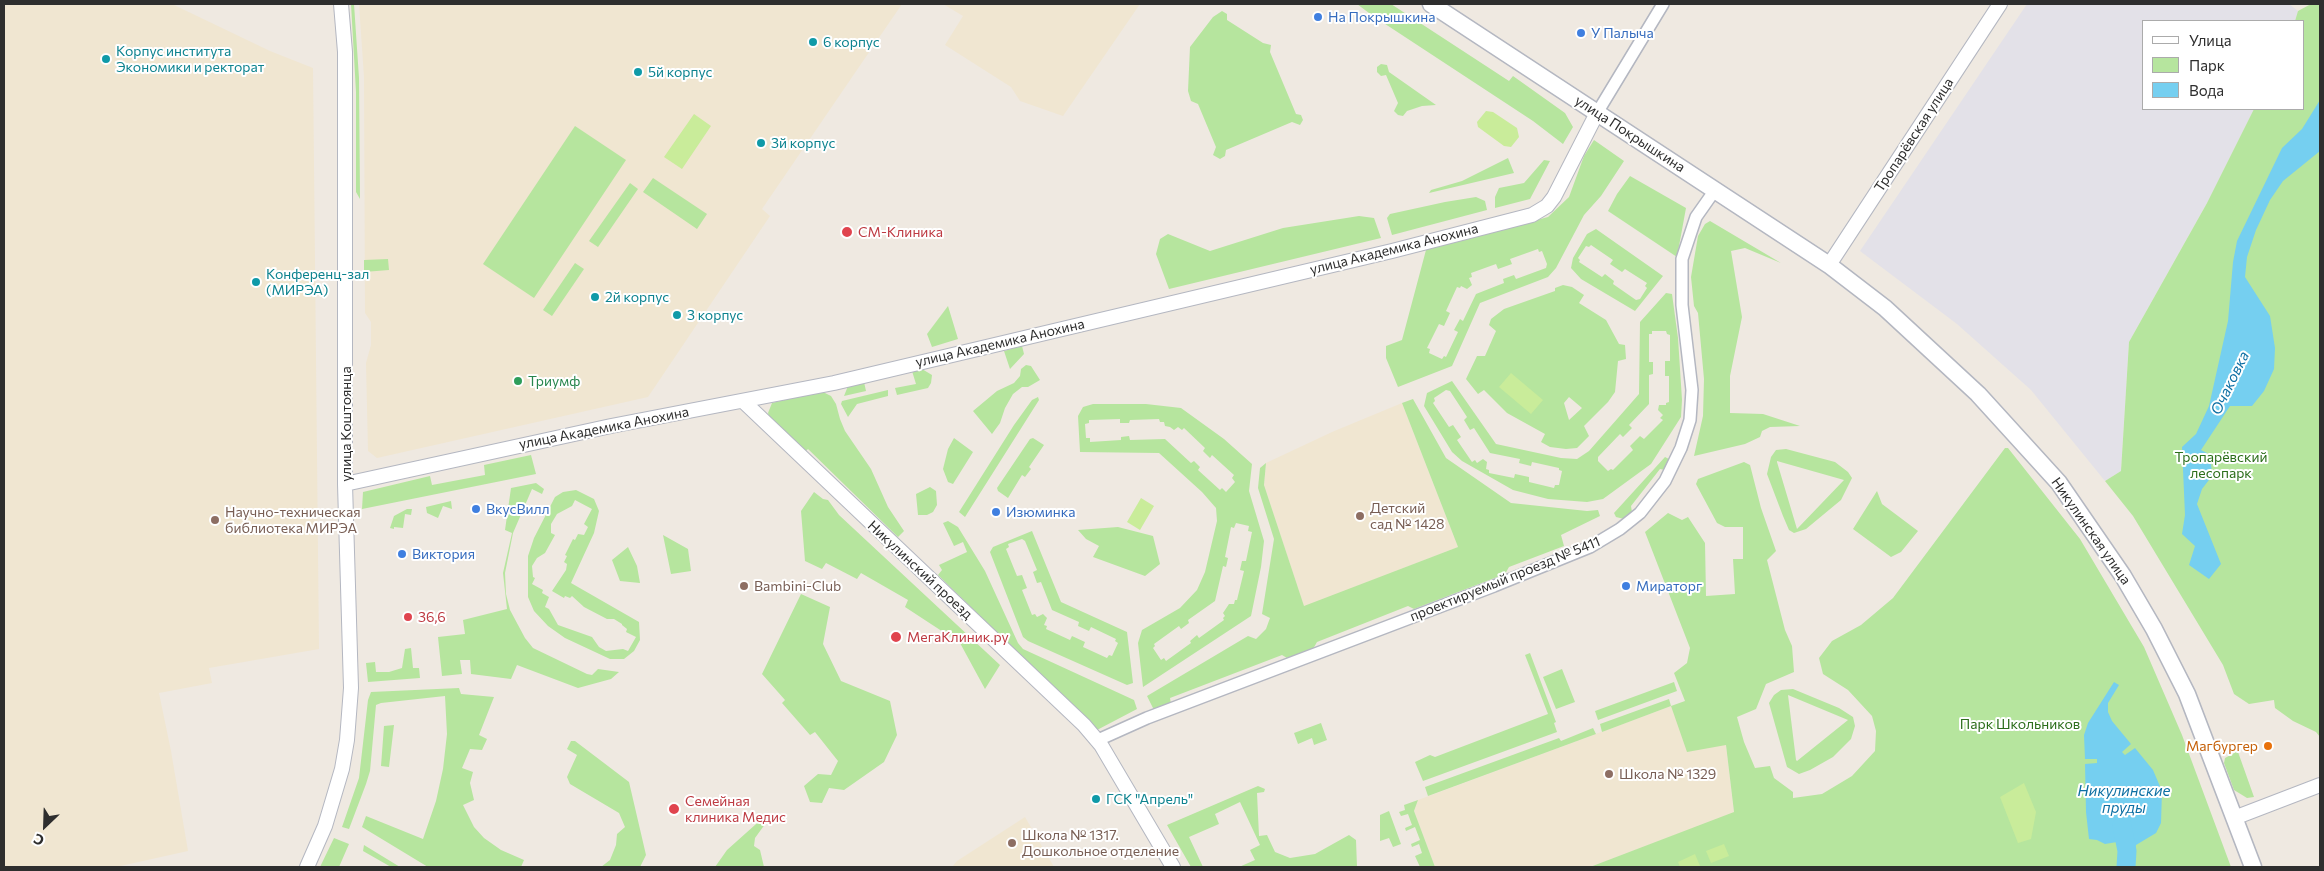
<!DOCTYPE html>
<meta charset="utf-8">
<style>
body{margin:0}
#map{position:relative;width:2324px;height:871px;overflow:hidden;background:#efe9e1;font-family:Commissioner,sans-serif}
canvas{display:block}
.frame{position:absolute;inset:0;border:5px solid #2e2e2e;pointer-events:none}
.legend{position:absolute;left:2142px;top:20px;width:162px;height:90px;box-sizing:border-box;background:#fff;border:1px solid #ababab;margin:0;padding:6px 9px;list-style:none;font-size:15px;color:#2e2e2e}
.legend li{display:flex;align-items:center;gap:10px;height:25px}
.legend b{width:25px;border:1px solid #ababab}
.north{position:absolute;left:20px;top:801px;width:50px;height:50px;-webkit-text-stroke:4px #fff;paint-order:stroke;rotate:204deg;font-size:14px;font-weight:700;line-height:20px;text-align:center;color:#2e2e2e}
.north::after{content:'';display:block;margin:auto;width:18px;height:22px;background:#2e2e2e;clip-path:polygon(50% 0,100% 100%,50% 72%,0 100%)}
</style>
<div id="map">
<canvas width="2324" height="871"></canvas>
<div class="frame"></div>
<ul class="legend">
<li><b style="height:6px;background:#fff"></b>Улица</li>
<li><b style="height:14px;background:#b6e59e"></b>Парк</li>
<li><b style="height:14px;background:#75cff0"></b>Вода</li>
</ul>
<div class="north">С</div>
</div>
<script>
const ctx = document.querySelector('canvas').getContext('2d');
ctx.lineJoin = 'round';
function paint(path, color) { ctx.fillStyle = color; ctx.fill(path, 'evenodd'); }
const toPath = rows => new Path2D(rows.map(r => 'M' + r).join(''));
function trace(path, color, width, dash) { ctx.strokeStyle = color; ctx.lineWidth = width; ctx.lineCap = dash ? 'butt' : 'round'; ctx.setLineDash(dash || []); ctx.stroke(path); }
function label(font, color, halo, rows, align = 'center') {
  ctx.font = font + ' Commissioner,sans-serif'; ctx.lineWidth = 4; ctx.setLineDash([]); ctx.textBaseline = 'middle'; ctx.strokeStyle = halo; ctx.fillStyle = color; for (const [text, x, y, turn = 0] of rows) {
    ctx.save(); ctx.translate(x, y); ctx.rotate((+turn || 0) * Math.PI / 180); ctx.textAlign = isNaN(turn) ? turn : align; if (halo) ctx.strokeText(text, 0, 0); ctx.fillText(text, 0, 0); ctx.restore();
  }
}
paint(toPath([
 [2027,4,2289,4,2298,11,2295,21,2143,21,2143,109,2254,109,2207,203,2129,342,2121,471,2105,481,2031,390,1957,324,1860,251]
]), '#e3e1e8');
paint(toPath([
 [4,4,172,4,270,51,313,68,319,649,209,668,212,683,159,693,171,751,188,851,116,867,4,867],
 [359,4,902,4,762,209,770,216,648,397,377,458,368,451,366,363,371,345,371,322,365,313,364,77],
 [943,4,1140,4,1063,116,1020,101,1011,87,945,45,963,16],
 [1402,403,1458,547,1304,607,1264,485,1266,463,1332,432],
 [1671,706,1726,745,1734,813,1590,867,1435,867,1414,811,1418,800],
 [1025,817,1054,867,952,867,957,861]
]), '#f0e6d1');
paint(toPath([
 [351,4,354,4,359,78,360,199,356,192,356,92],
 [1357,4,1391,4,1509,81,1513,76,1565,113,1573,127,1563,144,1533,121,1373,16],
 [2311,4,2320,4,2320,737,2316,732,2293,721,2275,708,2274,700,2249,704,2234,694,2223,665,2133,516,2105,481,2121,471,2129,342,2207,203,2254,109,2303,109,2303,21,2295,21,2298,11],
 [1222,11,1227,14,1227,20,1263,43,1271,45,1270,52,1296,114,1301,115,1303,120,1300,125,1292,122,1226,150,1225,156,1220,159,1213,155,1216,147,1198,104,1191,101,1188,91,1190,47,1213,17],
 [1381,64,1387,65,1389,72,1436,105,1422,106,1407,111,1403,116,1398,115,1394,111,1398,103,1386,75,1381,76,1377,72,1377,67],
 [575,126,626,160,534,298,483,264],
 [1594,140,1624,161,1601,196,1584,215,1556,268,1548,277,1480,303,1452,366,1398,387,1386,358,1386,346,1402,340,1426,250,1548,217,1569,197,1584,156],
 [1538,249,1539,252,1542,251,1547,264,1546,268,1516,279,1514,275,1503,279,1504,283,1476,294,1463,321,1460,319,1454,330,1458,332,1446,357,1444,356,1442,359,1429,353,1430,349,1427,348,1439,324,1444,326,1450,313,1446,311,1457,287,1460,288,1461,286,1467,289,1472,285,1469,278,1472,277,1471,273,1496,264,1498,269,1512,264,1510,259],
 [1508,158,1514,173,1429,193,1431,190,1462,181],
 [1544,160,1550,161,1530,199,1495,208,1495,197,1499,188,1524,183],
 [1630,176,1686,208,1677,257,1608,211,1617,194],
 [653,178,707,214,697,229,643,192],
 [630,183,638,189,598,247,589,241],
 [1476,197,1485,201,1487,210,1392,235,1387,218,1390,214,1445,202],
 [1359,216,1374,218,1381,238,1169,289,1156,254,1160,239,1168,234,1210,251,1283,228],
 [1710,221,1781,263,1745,248,1731,251,1742,317,1730,376,1730,413,1763,414,1800,426,1770,427,1762,431,1760,437,1745,444,1694,456,1703,416,1704,379,1698,313,1694,306,1691,277,1698,236,1705,224],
 [1596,229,1663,276,1635,311,1581,279,1571,268,1573,258,1587,234],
 [1591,245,1613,260,1610,264,1622,272,1625,269,1647,283,1645,286,1647,288,1640,299,1636,300,1613,284,1614,281,1605,274,1602,277,1579,262,1580,260,1578,258,1586,246,1589,247],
 [388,259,389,270,364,272,364,260],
 [575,263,584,269,552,316,543,310],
 [1563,285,1572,287,1584,295,1579,303,1606,320,1619,344,1625,345,1626,359,1618,361,1615,392,1608,402,1584,426,1589,436,1577,448,1566,449,1550,447,1541,442,1545,434,1507,413,1484,390,1478,394,1466,379,1477,356,1485,356,1496,331,1489,325,1491,319,1504,309,1555,291,1555,288],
 [1569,397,1582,408,1569,420,1564,403],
 [1666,293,1672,294,1678,338,1682,400,1681,417,1651,464,1603,499,1587,502,1548,499,1513,490,1462,461,1452,452,1424,406,1427,393,1452,381,1496,444,1561,458,1577,459,1589,451,1639,394,1640,322],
 [1652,331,1666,331,1667,334,1670,335,1670,361,1665,361,1665,376,1669,376,1669,402,1666,403,1666,405,1659,405,1658,410,1663,415,1660,418,1663,420,1644,439,1640,436,1630,446,1633,450,1613,470,1611,469,1608,471,1598,461,1598,457,1620,434,1623,437,1632,428,1629,425,1649,404,1649,375,1653,374,1653,362,1649,362,1649,334,1652,334],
 [1446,390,1450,391,1467,417,1464,420,1470,430,1474,428,1490,453,1520,459,1519,463,1531,466,1532,462,1559,468,1559,470,1562,471,1559,485,1555,485,1554,488,1529,482,1529,477,1515,474,1514,478,1489,473,1489,470,1486,469,1487,462,1483,459,1477,463,1475,460,1472,462,1457,440,1461,437,1453,425,1449,427,1433,403,1435,401,1434,398],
 [948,306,958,339,932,347,927,334],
 [1022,346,1024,354,1010,369,1004,351],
 [1026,365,1031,366,1040,380,1028,387,1022,387,1013,394,1005,408,1000,423,992,434,973,411,997,391,1014,383,1020,376,1021,369],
 [922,369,932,375,931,383,928,388,897,395,895,388,916,384,912,371],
 [864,382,866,391,844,396,848,386],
 [888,390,888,396,857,404,848,417,841,404,842,401],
 [821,391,831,396,836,404,840,419,845,431,871,469,888,507,904,531,898,537,808,449,805,452,770,419,768,413,772,403],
 [1038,397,1039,400,965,517,959,512,1014,425,1032,400],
 [1413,399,1446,458,1511,503,1587,511,1598,510,1600,516,1561,535,1564,546,1509,567,1505,574,1414,609,1408,606,1317,642,1313,649,1287,658,1282,655,1170,698,1171,704,1154,710,1147,696,1248,636,1256,639,1266,629,1270,618,1262,614,1274,539,1258,488,1260,468,1266,463,1264,485,1304,606,1458,547,1402,403],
 [1093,404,1146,404,1181,408,1224,439,1252,464,1249,491,1264,541,1261,567,1251,616,1143,687,1138,643,1142,630,1180,608,1197,590,1205,572,1217,521,1216,508,1202,492,1159,453,1080,452,1078,416,1083,407],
 [1120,419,1120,423,1129,423,1130,420,1159,419,1160,422,1164,422,1165,426,1170,427,1174,430,1178,427,1182,430,1184,428,1205,448,1203,451,1210,458,1212,455,1234,475,1232,478,1235,482,1226,492,1222,488,1220,490,1198,470,1200,467,1194,461,1191,463,1165,439,1130,440,1129,436,1121,437,1121,440,1090,442,1090,438,1086,438,1085,424,1089,423,1089,420],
 [1236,523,1249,526,1248,531,1252,532,1246,561,1242,561,1240,570,1244,571,1237,600,1235,600,1234,604,1229,604,1223,613,1225,616,1223,618,1224,620,1199,638,1197,635,1190,641,1191,643,1166,661,1164,658,1161,660,1153,648,1155,646,1154,644,1179,626,1181,629,1189,623,1188,620,1215,601,1223,566,1226,567,1228,558,1225,557,1231,527,1234,528],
 [954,438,973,452,953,484,948,482,943,469,948,449],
 [1033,438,1044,445,1029,467,1031,469,1025,477,1022,475,1008,498,998,491,997,488,1030,439],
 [2005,448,2008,448,2080,539,2144,647,2182,735,2231,867,1590,867,1734,812,1726,745,1687,752,1671,706,1602,732,1600,724,1669,699,1671,706,1685,701,1674,673,1687,663,1690,648,1645,532,1668,513,1682,520,1688,517,1705,543,1706,596,1735,594,1733,559,1743,559,1743,527,1725,527,1717,523,1696,484,1698,479,1744,462,1750,465,1761,508,1776,551,1767,560,1785,630,1792,646,1794,672,1766,684,1756,709,1737,717,1744,742,1755,768,1770,766,1774,778,1793,792,1793,798,1822,794,1852,776,1875,751,1876,731,1872,716,1848,690,1823,674,1819,658,1832,641,1861,625,1893,598],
 [1786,449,1835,462,1848,472,1852,478,1841,500,1806,529,1794,533,1789,530,1783,516,1767,474,1771,457,1776,450],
 [1777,461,1844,480,1797,529,1777,462],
 [531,455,536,474,362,509,363,492,430,476,432,485,485,475,484,465],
 [1665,457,1671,460,1665,470,1660,469,1631,506,1632,512,1624,519,1616,517,1614,513],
 [536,483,544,489,542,494,532,489,513,533,505,573,506,594,510,610,525,638,533,648,587,674,592,675,598,669,619,672,611,679,578,688,517,665,511,679,471,674,470,660,460,660,462,674,442,676,438,637,465,634,463,620,507,609,503,573,512,533,505,530,511,488],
 [930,487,936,491,937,505,933,512,927,515,918,515,916,494],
 [576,490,594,499,599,511,594,533,571,583,639,622,640,640,634,651,624,659,610,659,565,638,548,626,534,611,528,597,528,556,534,538,555,497,563,492],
 [575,500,592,509,584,524,588,527,584,535,578,534,575,540,573,539,565,555,567,556,564,562,567,564,566,570,552,591,564,598,565,596,570,598,572,596,584,607,607,619,614,619,622,624,622,625,627,629,626,632,636,637,628,651,623,649,606,651,599,647,592,637,558,625,549,609,545,607,549,597,542,593,543,590,532,584,535,578,533,577,532,566,537,558,545,553,555,535,551,533,551,524,557,514,572,506],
 [1877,491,1882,504,1918,531,1901,552,1891,557,1853,529],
 [814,492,823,499,828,500,839,515,1000,665,985,689,960,643,905,607,908,600,861,573,857,579,826,563,822,569,805,561,801,511],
 [451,501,452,509,443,506,438,518,427,513,426,507],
 [407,509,412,509,411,515,405,514,403,528,394,527,394,529,390,528,394,516],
 [948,521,958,527,985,571,1018,643,1023,649,1134,700,1137,709,1097,730,938,575,942,570,939,565,967,552,963,542,954,546,943,523],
 [1118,527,1153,536,1160,564,1145,576,1093,557,1099,546,1086,539,1078,530],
 [1032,531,1061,602,1127,632,1133,683,1127,685,1028,641,1023,637,990,552,993,547],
 [1022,539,1025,541,1037,570,1033,572,1037,583,1041,582,1052,610,1079,622,1078,626,1089,631,1091,627,1116,639,1115,641,1118,643,1112,656,1109,655,1107,658,1083,647,1085,642,1072,636,1070,640,1046,629,1047,626,1044,625,1047,618,1043,614,1037,617,1035,614,1032,615,1022,590,1027,588,1022,575,1017,576,1006,549,1009,547,1008,544],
 [663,535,688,549,691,571,671,574],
 [628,547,637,566,640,583,620,581,612,560],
 [801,594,830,607,823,644,841,681,890,701,897,735,884,762,844,790,829,788,822,803,810,802,804,786,818,774,831,775,838,761,815,732,810,735,782,703,785,700,762,674],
 [411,648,413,668,419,668,420,678,368,682,366,663,375,662,376,672,389,672,402,668,405,649],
 [1530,653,1556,722,1554,723,1557,732,1423,781,1415,762,1430,755,1435,757,1548,714,1525,655],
 [1562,669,1575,702,1556,709,1543,677],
 [1674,682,1677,691,1598,720,1595,711],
 [459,688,461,694,494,697,479,735,487,739,482,750,470,749,462,768,473,772,470,783,474,800,463,805,474,827,484,838,501,850,524,860,521,867,428,867,362,827,366,816,423,839,436,801,443,769,447,734,445,696,381,703,376,705,370,771,366,784,349,829,342,827,359,778,368,700,371,692],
 [1793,689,1839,708,1853,717,1855,726,1851,739,1833,757,1810,770,1799,774,1787,767,1769,703,1774,695,1781,690],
 [1788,695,1848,720,1797,761,1796,760],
 [1321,723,1327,740,1314,745,1312,738,1298,744,1294,733],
 [394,725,389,767,381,766,384,726],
 [1593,728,1596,734,1428,796,1425,787,1559,738,1561,741],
 [571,741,575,741,629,782,646,855,640,867,601,867,610,860,616,845,617,834,625,827,619,813,570,784,567,777,577,755,567,749],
 [2238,751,2238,752,2254,797,2247,798,2234,790,2224,763,2225,758],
 [1258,786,1265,789,1264,792,1257,793,1259,836,1267,835,1275,852,1290,858,1315,854,1349,835,1356,840,1357,867,1239,867,1255,860,1250,850,1260,845,1240,802,1215,814,1219,824,1189,837,1203,867,1191,867,1167,825],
 [1418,800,1414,811,1435,867,1420,867,1415,856,1422,853,1419,844,1412,847,1411,844,1420,840,1415,827,1406,831,1405,828,1412,825,1408,814,1401,816,1399,812,1405,810,1404,805],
 [1389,811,1401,844,1393,847,1389,838,1380,841,1380,815],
 [765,816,768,820,755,838,754,846,760,850,764,867,715,867,727,850],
 [334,838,349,844,339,867,320,867],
 [364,845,400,867,391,867,363,851]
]), '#b6e59e');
paint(toPath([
 [1486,111,1493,112,1517,128,1519,137,1511,147,1504,146,1478,127,1477,122],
 [694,114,711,126,682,169,664,157],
 [1511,373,1543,400,1531,414,1499,387],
 [1141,498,1154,506,1140,530,1127,522],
 [2024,783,2036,812,2031,839,2018,843,2000,797],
 [1724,844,1729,856,1711,863,1706,851],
 [1695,854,1700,866,1680,867,1678,862]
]), '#c9ec9a');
paint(toPath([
 [2320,100,2320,151,2283,181,2270,200,2256,230,2247,257,2245,277,2270,316,2275,348,2274,369,2264,391,2252,406,2230,406,2201,450,2207,453,2211,463,2212,476,2202,489,2197,504,2221,564,2209,579,2189,565,2195,546,2182,534,2185,515,2182,447,2196,434,2209,406,2228,321,2233,262,2237,241,2282,148,2302,129],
 [2114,682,2119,685,2108,703,2108,712,2112,721,2131,744,2122,752,2125,755,2135,748,2153,770,2162,791,2161,823,2156,833,2136,845,2135,850,2127,851,2119,851,2117,842,2105,844,2097,840,2089,839,2086,812,2085,764,2097,763,2097,759,2085,759,2084,735,2088,723]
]), '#75cff0');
trace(toPath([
 [2122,826,2127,851,2126,867]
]), '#75cff0', 19);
const minor = toPath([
 [1597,113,1663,4],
 [1098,740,1147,718,1494,586,1590,547,1620,529,1640,513,1665,481,1681,448,1690,420,1692,390,1682,305,1682,259,1696,217,1715,190]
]);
const tertiary = toPath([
 [1829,265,2000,4],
 [744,402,1084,725,1101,745,1173,867],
 [345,484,611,426,834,383,1392,251,1532,215,1547,206,1554,197,1597,113],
 [2234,818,2320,785],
 [307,867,325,826,342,769,347,740,351,688,345,484,345,52,341,4]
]);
const secondary = toPath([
 [1431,4,1829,265,1885,308,1978,394,2059,483,2123,576,2154,629,2187,694,2253,867]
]);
trace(minor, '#b4b7c1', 14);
trace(tertiary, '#b4b7c1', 16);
trace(secondary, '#b4b7c1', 19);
trace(minor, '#fff', 11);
trace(tertiary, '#fff', 14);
trace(secondary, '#fff', 16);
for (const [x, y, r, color] of [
 [1318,17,5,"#3f7fe0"],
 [1581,33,5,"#3f7fe0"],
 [813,42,5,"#0f9aa8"],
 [106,59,5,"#0f9aa8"],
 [638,72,5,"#0f9aa8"],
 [761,143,5,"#0f9aa8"],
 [847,232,6,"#e0444e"],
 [256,282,5,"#0f9aa8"],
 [595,297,5,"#0f9aa8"],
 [677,315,5,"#0f9aa8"],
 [518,381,5,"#2e9e5b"],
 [476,509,5,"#3f7fe0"],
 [996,512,5,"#3f7fe0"],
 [1360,516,5,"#8d6e63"],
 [215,520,5,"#8d6e63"],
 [402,554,5,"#3f7fe0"],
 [744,586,5,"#8d6e63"],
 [1626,586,5,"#3f7fe0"],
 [408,617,5,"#e0444e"],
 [896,637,6,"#e0444e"],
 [2268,746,5,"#e8710a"],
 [1609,774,5,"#8d6e63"],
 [1096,799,5,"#0f9aa8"],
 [674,809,6,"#e0444e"],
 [1012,843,5,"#8d6e63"]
]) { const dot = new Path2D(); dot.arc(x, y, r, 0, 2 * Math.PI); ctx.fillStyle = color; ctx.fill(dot); trace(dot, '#fff', 2); }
label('14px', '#366cbe', '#fff', [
 ["На Покрышкина",1328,17],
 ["У Палыча",1591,33],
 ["ВкусВилл",486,509],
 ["Изюминка",1006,512],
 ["Виктория",412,554],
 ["Мираторг",1636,586]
], 'left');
label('14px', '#0d838f', '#fff', [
 ["6 корпус",823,42],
 ["Корпус института",116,51],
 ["Экономики и ректорат",116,67],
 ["5й корпус",648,72],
 ["3й корпус",771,143],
 ["Конференц-зал",266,274],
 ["(МИРЭА)",266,290],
 ["2й корпус",605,297],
 ["3 корпус",687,315],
 ["ГСК \"Апрель\"",1106,799]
], 'left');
label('14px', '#2e2e2e', '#fff', [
 ["улица Покрышкина",1630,134,33],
 ["Тропарёвская улица",1914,135,-57],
 ["улица Академика Анохина",1394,249,-14],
 ["улица Академика Анохина",1000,343,-13],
 ["улица Коштоянца",346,424,-90],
 ["улица Академика Анохина",604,428,-11],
 ["Никулинская улица",2091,531,55],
 ["Никулинский проезд",920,570,43],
 ["проектируемый проезд № 5411",1505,579,-22]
]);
label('14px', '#be3a42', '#fff', [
 ["СМ-Клиника",858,232],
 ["36,6",418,617],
 ["МегаКлиник.ру",907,637],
 ["Семейная",685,801],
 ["клиника Медис",685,817]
], 'left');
label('14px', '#27864d', '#fff', [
 ["Триумф",528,381]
], 'left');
label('14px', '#2c6e1b', '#fff', [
 ["Тропарёвский",2221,457],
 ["лесопарк",2221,473],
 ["Парк Школьников",2020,724]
]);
label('14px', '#785e54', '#fff', [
 ["Детский",1370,508],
 ["сад № 1428",1370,524],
 ["Научно-техническая",225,512],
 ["библиотека МИРЭА",225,528],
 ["Bambini-Club",754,586],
 ["Школа № 1329",1619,774],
 ["Школа № 1317.",1022,835],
 ["Дошкольное отделение",1022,851]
], 'left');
label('14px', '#c56008', '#fff', [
 ["Магбургер",2258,746]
], 'right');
label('italic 15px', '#0d6fa3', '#fff', [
 ["Очаковка",2230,383,-64],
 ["Никулинские",2124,791],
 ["пруды",2124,808]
]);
</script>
